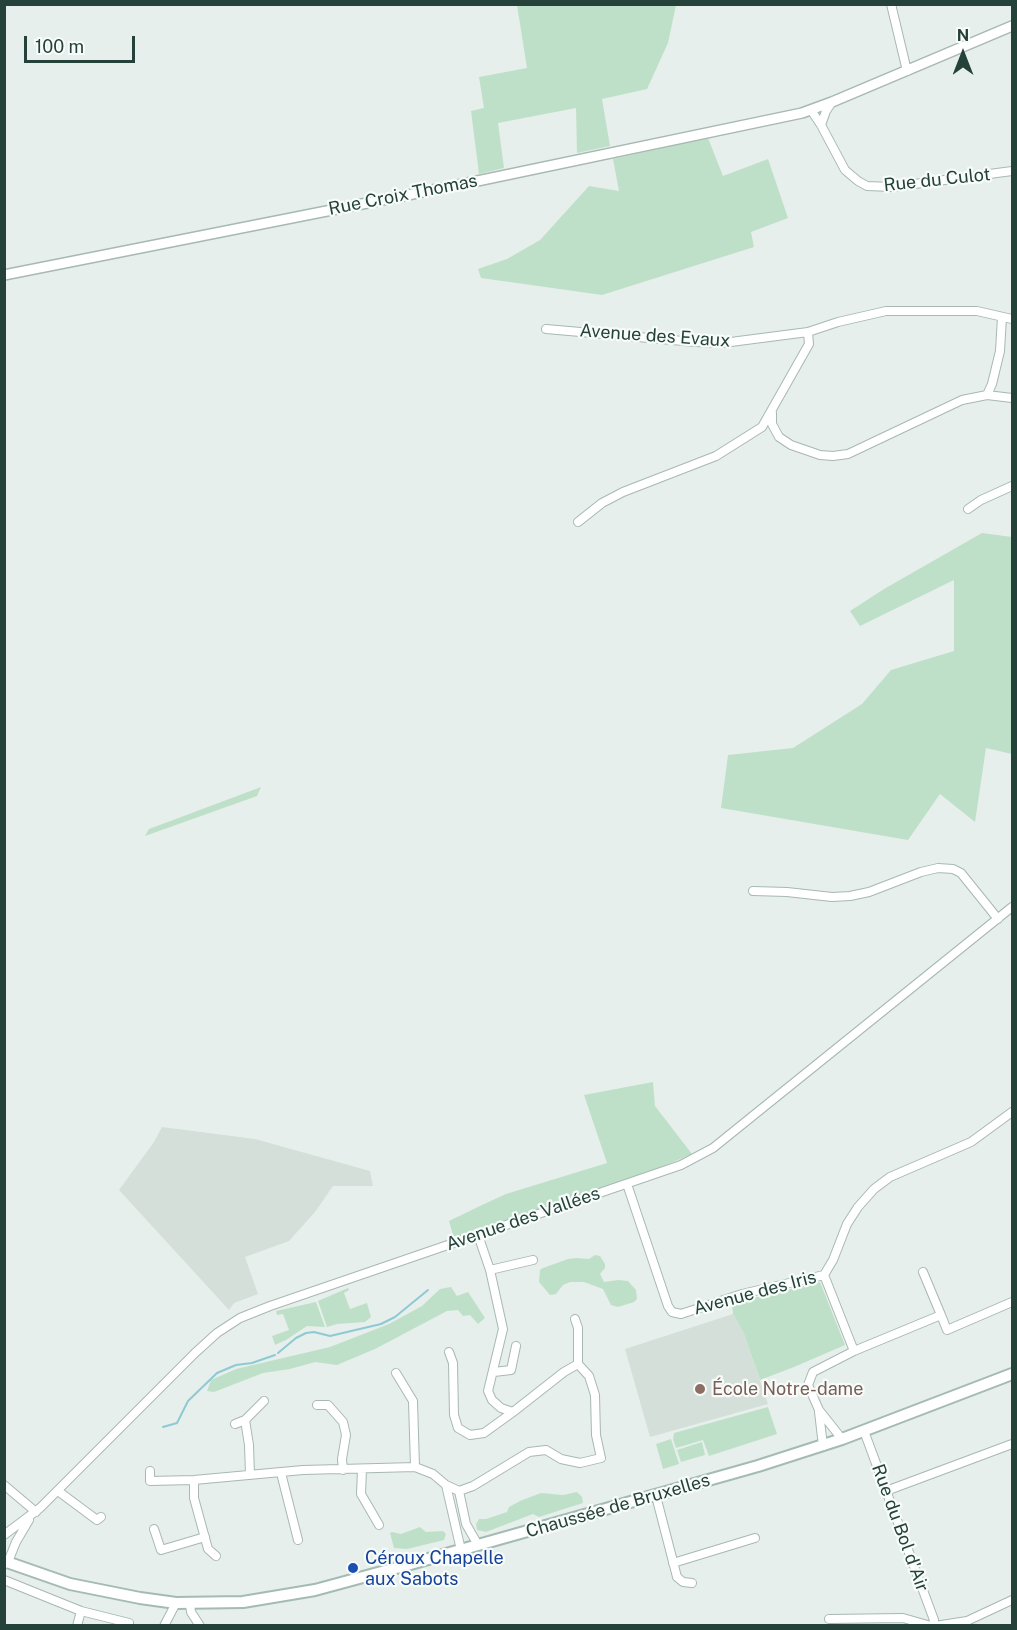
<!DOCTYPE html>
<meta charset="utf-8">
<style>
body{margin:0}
#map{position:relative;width:1017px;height:1630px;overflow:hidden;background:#e6efeb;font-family:"Public Sans",sans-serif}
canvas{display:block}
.frame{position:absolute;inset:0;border:6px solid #24423a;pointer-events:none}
.north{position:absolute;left:933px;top:24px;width:60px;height:60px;-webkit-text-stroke:4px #f7fbf9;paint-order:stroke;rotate:0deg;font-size:16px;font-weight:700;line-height:24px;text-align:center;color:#24423a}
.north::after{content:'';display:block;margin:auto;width:21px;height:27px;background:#24423a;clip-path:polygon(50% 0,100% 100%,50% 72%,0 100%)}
.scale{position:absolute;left:24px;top:36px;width:111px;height:27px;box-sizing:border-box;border:3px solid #24423a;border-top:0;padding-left:8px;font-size:18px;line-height:21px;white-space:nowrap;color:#24423a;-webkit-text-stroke:4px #f7fbf9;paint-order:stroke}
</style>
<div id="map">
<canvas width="1017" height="1630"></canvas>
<div class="frame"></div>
<div class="north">N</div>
<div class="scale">100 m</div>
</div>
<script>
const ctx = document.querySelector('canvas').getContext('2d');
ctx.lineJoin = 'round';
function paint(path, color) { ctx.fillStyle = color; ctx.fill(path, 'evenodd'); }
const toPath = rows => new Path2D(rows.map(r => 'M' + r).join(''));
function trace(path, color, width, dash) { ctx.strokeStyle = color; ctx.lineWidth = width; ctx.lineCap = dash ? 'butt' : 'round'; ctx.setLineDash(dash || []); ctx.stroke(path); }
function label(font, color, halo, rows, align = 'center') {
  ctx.font = font + ' "Public Sans",sans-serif'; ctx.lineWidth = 4.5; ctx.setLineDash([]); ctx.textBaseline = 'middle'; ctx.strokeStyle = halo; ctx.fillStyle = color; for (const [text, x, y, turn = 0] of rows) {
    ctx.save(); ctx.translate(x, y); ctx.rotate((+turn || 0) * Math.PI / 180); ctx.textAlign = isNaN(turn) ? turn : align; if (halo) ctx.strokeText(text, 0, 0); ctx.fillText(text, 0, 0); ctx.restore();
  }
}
paint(toPath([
 [162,1127,255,1139,370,1171,373,1186,333,1186,315,1212,289,1241,245,1257,258,1294,234,1303,229,1310,119,1190,154,1142],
 [733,1314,744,1334,768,1404,650,1437,625,1349]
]), '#d4dfda');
paint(toPath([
 [517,5,676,5,668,43,647,89,602,99,610,146,577,153,576,108,498,123,504,168,479,174,471,111,484,108,479,77,527,68],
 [708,138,723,176,768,159,788,218,751,232,754,247,602,295,481,278,478,269,507,259,540,240,589,186,619,191,613,159],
 [982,533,1012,537,1012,754,986,748,975,822,940,794,908,840,721,808,728,755,793,748,862,704,891,670,954,651,954,580,860,626,850,611,884,589],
 [261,787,257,796,145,836,149,829],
 [653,1082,655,1106,692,1154,659,1168,454,1238,449,1221,482,1205,506,1194,607,1163,584,1095],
 [595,1255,600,1256,605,1264,605,1268,600,1274,604,1282,618,1280,628,1281,636,1290,637,1299,634,1302,618,1307,611,1305,603,1289,584,1282,570,1282,563,1285,556,1294,550,1295,539,1282,540,1270,543,1268,568,1259,576,1258,589,1259],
 [820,1282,845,1345,794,1367,760,1380,744,1334,733,1314,732,1303],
 [451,1287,457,1296,468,1292,485,1318,478,1324,470,1315,463,1316,458,1310,447,1311,375,1349,337,1365,315,1362,290,1369,263,1373,214,1392,207,1391,211,1380,236,1369,330,1347,389,1324,422,1306,440,1289],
 [348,1288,349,1290,344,1293,350,1309,367,1303,371,1317,365,1322,337,1324,327,1327,318,1301],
 [316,1302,325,1327,307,1326,286,1340,275,1345,272,1336,289,1330,283,1314,277,1315,276,1311],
 [768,1407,777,1434,709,1456,703,1440,676,1448,673,1439,674,1433],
 [671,1439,679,1464,663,1469,656,1444],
 [702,1442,705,1455,681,1462,677,1450],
 [577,1492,582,1497,583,1503,539,1517,533,1514,486,1532,477,1530,476,1524,479,1519,486,1519,507,1512,509,1507,520,1501,541,1493,563,1495],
 [420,1527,426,1532,443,1531,446,1534,444,1540,407,1549,394,1548,390,1533,392,1532,401,1534]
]), '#bfe0c8');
trace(toPath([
 [278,1353,296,1338,306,1333,314,1332,330,1336,381,1324,395,1317,428,1290],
 [163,1427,177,1423,188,1401,217,1373,236,1365,252,1363,275,1355]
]), '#8ec9d4', 2);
const minor = toPath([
 [891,4,907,71],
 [811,110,821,125,845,170,858,181,867,186,892,187,1012,171],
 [821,125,826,111,832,102],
 [546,329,695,342,723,343,808,332,838,322,886,311,977,311,1012,319],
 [987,395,1012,398],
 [772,413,772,424,779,437,791,445,820,455,833,456,848,454,962,400,987,395,992,384,1000,351,1002,317],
 [968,509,981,500,1012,486],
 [578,522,602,503,623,492,716,456,762,427,809,344,808,332],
 [753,891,787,892,832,897,850,896,869,892,921,872,938,868,953,869,961,873,998,919],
 [627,1184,668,1306,672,1312,681,1314,742,1294,824,1275,833,1260,847,1224,858,1207,874,1189,890,1177,971,1142,1012,1112],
 [490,1270,533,1260],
 [923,1272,941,1315],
 [824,1275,854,1351],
 [575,1319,578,1328,578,1364],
 [449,1352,453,1363,454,1415,458,1428,470,1435,484,1433,513,1412],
 [494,1372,511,1370,516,1346],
 [396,1373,413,1401,415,1467],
 [317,1405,328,1405,343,1422,346,1435,342,1459,343,1470],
 [819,1412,823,1446],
 [235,1424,245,1420],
 [864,1431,934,1620,933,1626],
 [842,1439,819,1410,808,1385,813,1372,854,1351,941,1315,947,1330,1012,1302],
 [362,1469,361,1494,379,1525],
 [150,1471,150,1481,194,1480,303,1470,415,1467,433,1474,446,1485,459,1491,473,1486,529,1452,546,1450,561,1459,580,1463,601,1458,596,1435,595,1395,589,1376,578,1364,564,1372,513,1412,501,1408,492,1400,488,1391,503,1329,490,1270,478,1235],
 [281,1473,298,1540],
 [250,1475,249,1445,245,1420,264,1401],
 [194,1480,194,1498,208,1549,216,1556],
 [4,1485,36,1512],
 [446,1485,461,1550],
 [58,1491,97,1520,101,1517],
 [459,1491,466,1524,478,1545],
 [886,1491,1012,1444],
 [656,1496,677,1577,683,1582,692,1583],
 [154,1529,161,1550,205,1537],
 [4,1535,40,1508,195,1353,217,1333,240,1318,270,1306,681,1165,713,1148,1012,907],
 [673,1563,755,1538],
 [5,1564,8,1562,16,1542,29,1520],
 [4,1580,81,1611,129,1623],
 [190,1604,191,1612,200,1626],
 [829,1619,903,1618,931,1626],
 [77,1626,81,1611],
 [164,1626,176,1603],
 [935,1626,967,1621,1012,1600]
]);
const tertiary = toPath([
 [4,275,463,184,802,113,832,102,1012,26]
]);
const secondary = toPath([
 [4,1561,70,1584,140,1598,176,1603,243,1602,315,1590,400,1567,758,1466,842,1439,1012,1374]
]);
trace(minor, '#a8b8b2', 10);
trace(tertiary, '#a8b8b2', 12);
trace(secondary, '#a4bbb3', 14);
trace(minor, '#fff', 8);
trace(tertiary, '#fff', 9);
trace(secondary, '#fff', 10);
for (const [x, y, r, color] of [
 [700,1389,6,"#8d6e63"],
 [353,1568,6,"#1a4fb4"]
]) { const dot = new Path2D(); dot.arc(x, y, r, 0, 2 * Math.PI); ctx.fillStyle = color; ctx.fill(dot); trace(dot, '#f7fbf9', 2); }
label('18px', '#24423a', '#f7fbf9', [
 ["Rue du Culot",937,180,-6],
 ["Rue Croix Thomas",403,195,-11],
 ["Avenue des Evaux",655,336,4],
 ["Avenue des Vallées",523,1219,-19],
 ["Avenue des Iris",755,1293,-15],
 ["Chaussée de Bruxelles",618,1506,-16],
 ["Rue du Bol d'Air",900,1528,70]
]);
label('18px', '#785e54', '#f7fbf9', [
 ["École Notre-dame",712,1389]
], 'left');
label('18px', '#164399', '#f7fbf9', [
 ["Céroux Chapelle",365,1558],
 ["aux Sabots",365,1579]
], 'left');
</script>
